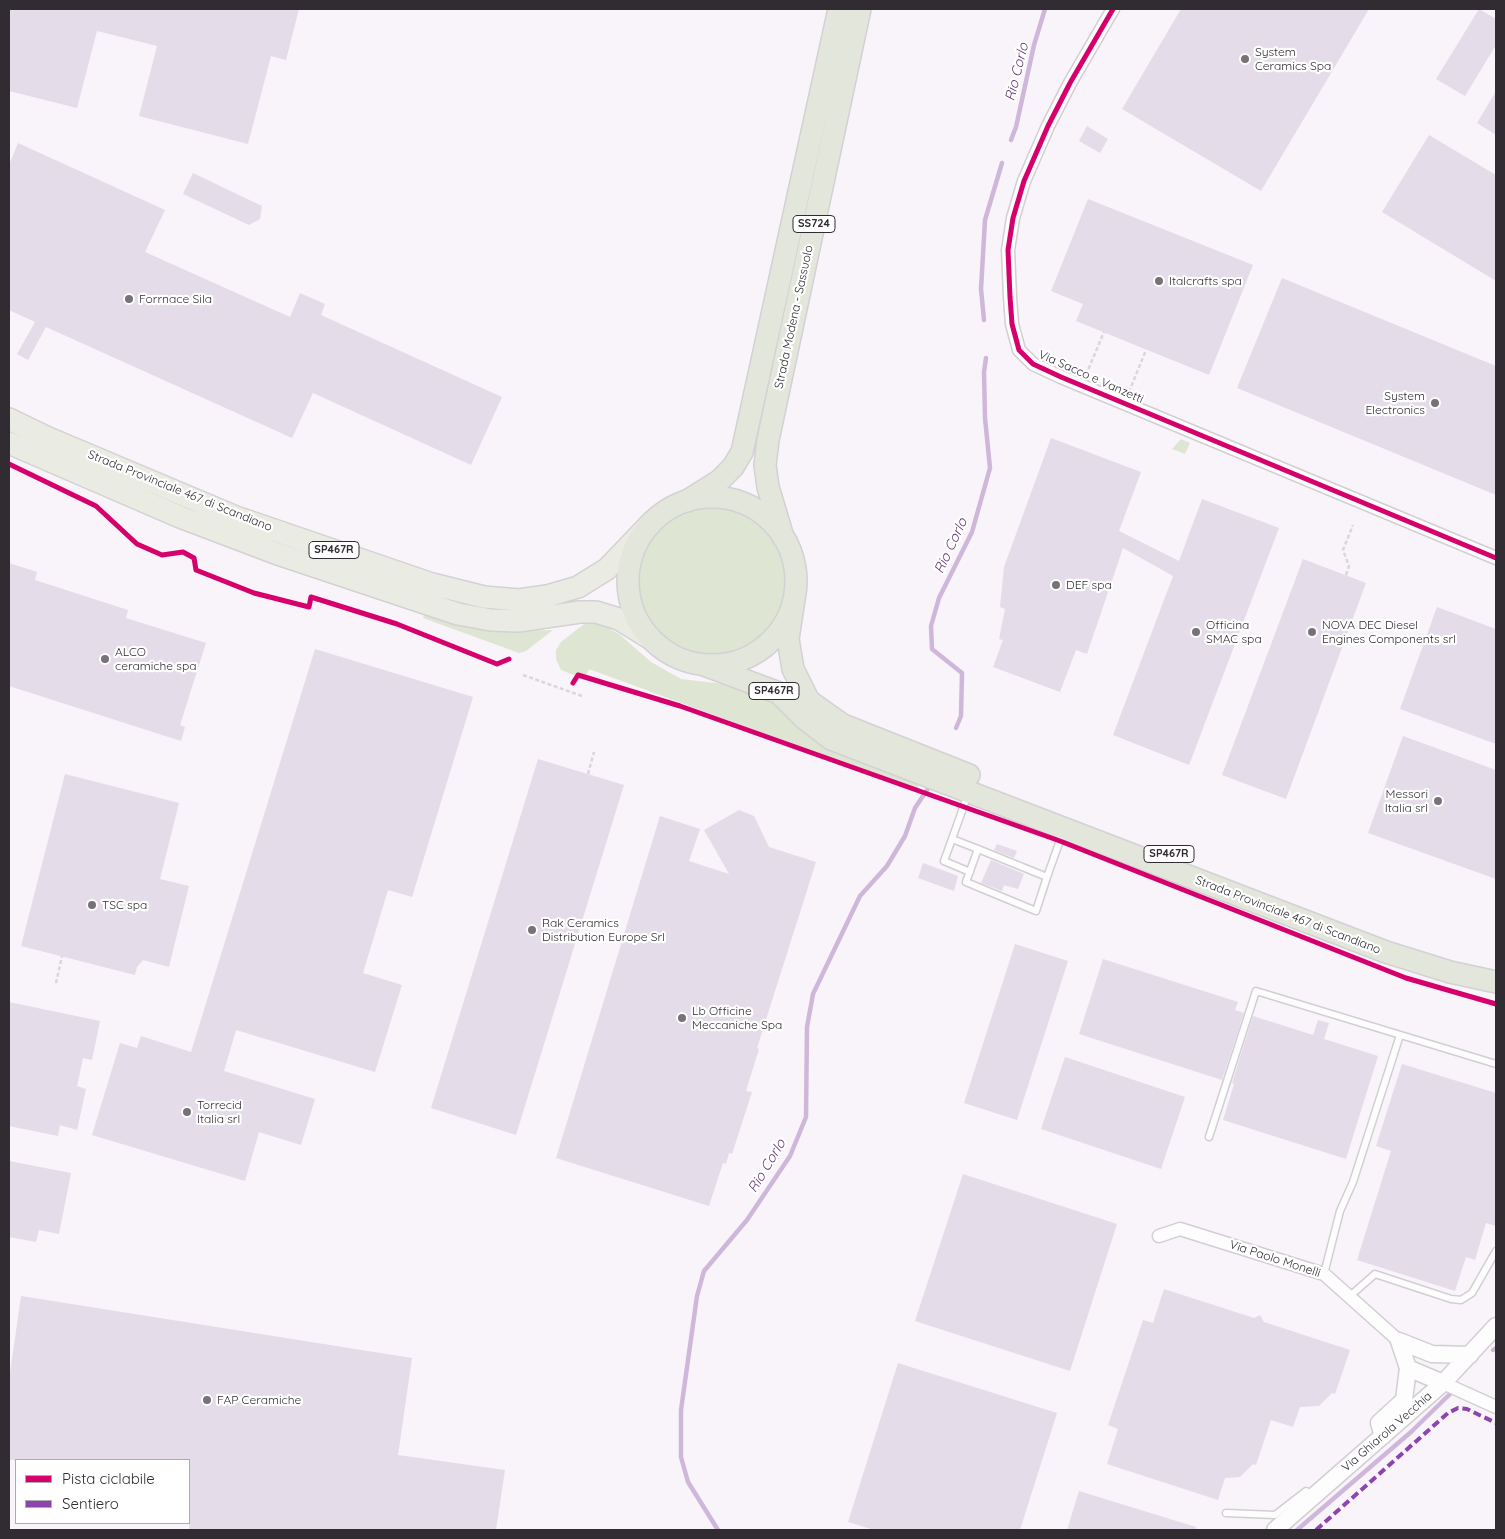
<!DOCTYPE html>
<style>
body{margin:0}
#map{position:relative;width:1505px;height:1539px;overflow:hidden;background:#f8f4fa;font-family:Quicksand,sans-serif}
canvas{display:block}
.frame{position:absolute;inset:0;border:10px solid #302c32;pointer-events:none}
.legend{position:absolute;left:15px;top:1459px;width:175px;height:65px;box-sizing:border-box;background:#fff;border:1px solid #acabad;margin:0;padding:6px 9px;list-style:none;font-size:15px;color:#302c32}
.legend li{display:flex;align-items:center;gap:10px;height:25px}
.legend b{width:25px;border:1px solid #acabad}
</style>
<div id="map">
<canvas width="1505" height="1539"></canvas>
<div class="frame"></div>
<ul class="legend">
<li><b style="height:6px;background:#d6006c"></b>Pista ciclabile</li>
<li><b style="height:6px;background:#8e44ad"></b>Sentiero</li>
</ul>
</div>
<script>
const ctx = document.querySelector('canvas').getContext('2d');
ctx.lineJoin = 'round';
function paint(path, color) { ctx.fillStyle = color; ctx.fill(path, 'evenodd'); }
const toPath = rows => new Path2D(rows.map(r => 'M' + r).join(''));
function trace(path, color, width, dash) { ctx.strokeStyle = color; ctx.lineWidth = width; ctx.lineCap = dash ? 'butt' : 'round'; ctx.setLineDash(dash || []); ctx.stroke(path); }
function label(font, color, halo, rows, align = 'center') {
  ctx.font = font + ' Quicksand,sans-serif'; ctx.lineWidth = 4.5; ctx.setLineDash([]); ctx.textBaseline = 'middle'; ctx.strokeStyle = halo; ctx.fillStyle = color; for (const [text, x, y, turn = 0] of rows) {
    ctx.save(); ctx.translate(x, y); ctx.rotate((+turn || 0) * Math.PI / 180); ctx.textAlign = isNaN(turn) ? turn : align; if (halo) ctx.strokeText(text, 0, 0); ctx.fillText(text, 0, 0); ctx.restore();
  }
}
paint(toPath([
 [1181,439,1190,443,1185,454,1172,449],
 '638 582a74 74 0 1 1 148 0a74 74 0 1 1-148 0Z',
 [424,615,495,631,553,630,526,651,519,653,423,618],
 [592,623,605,626,619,634,651,662,681,679,732,685,771,701,782,709,920,779,917,790,589,669,584,679,561,670,556,659,556,650,561,642,584,624]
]), '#dee5d2');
trace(toPath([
 [1011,140,1016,127,1034,45,1045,9],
 [984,320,981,289,985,220,1002,163],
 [956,728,961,716,962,673,932,649,931,626,939,598,972,532,990,468,985,418,984,372,986,358],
 [1493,1350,1496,1348],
 [718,1530,688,1482,681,1457,681,1410,697,1296,704,1271,747,1220,790,1156,806,1117,807,1027,813,994,860,896,887,866,905,836,915,808,929,787],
 [1297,1530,1411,1432,1451,1393]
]), '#cfb7da', 4.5);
paint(toPath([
 [9,9,299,9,286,60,271,56,248,144,139,116,157,46,97,31,77,108,9,91],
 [1181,9,1369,9,1261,191,1122,109],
 [1479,9,1496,19,1496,45,1465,96,1436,79],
 [1496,91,1496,135,1477,123],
 [1087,126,1108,139,1100,153,1079,141],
 [1429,135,1496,175,1496,281,1382,212],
 [18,143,165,210,145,252,290,317,300,293,325,304,321,315,502,397,471,465,313,393,292,438,46,327,28,360,17,354,35,322,9,310,9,165],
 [193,173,262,206,260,219,249,225,183,194],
 [1088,199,1253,265,1209,375,1076,321,1083,304,1051,291],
 [1282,278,1496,366,1496,495,1237,388],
 [1051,438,1141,472,1119,531,1179,561,1202,499,1279,528,1189,765,1113,735,1173,576,1123,548,1087,654,1076,650,1060,692,993,667,1003,640,999,639,1005,609,1000,607,1004,567],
 [1303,559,1366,583,1286,799,1222,775],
 [9,563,37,572,35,580,128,610,126,618,206,643,180,725,185,727,181,741,9,686],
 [1437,607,1496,629,1496,744,1400,709],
 [315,649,473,697,412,897,388,890,363,973,402,985,375,1072,236,1030,224,1071,315,1099,301,1145,259,1132,245,1181,92,1135,120,1043,137,1048,141,1036,191,1052],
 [1403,736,1496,770,1496,879,1368,833],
 [538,759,624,785,516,1135,431,1108],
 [65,774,179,803,160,879,189,886,169,967,143,960,137,967,135,975,21,946],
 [739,810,754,816,769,847,816,862,757,1048,759,1049,746,1091,752,1092,732,1154,729,1153,726,1164,723,1163,709,1206,556,1158,660,816,700,829,689,861,729,874,704,830],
 [997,844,1017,851,1014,858,994,850],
 [991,860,1024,874,1018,889,1004,885,1002,891,981,883],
 [923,863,958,876,954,891,918,878],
 [1015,944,1068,961,1017,1120,964,1103],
 [1103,959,1238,1002,1235,1010,1244,1013,1222,1080,1079,1034],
 [9,1002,100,1021,92,1060,83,1058,77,1086,86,1089,77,1130,60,1125,58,1136,9,1126],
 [1253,1016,1313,1035,1318,1020,1329,1023,1324,1039,1378,1056,1346,1159,1223,1120,1234,1084,1232,1083],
 [1065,1057,1185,1097,1161,1169,1041,1129],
 [1402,1064,1496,1093,1496,1226,1486,1223,1475,1260,1466,1257,1455,1291,1357,1260,1391,1151,1376,1146],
 [9,1161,71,1173,59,1234,39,1230,36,1242,9,1237],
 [963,1174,1117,1224,1070,1371,915,1321],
 [1164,1289,1254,1318,1260,1315,1264,1322,1350,1350,1335,1394,1332,1393,1319,1406,1300,1407,1293,1427,1271,1420,1256,1465,1253,1464,1240,1477,1225,1478,1218,1500,1107,1464,1118,1429,1108,1425,1143,1320,1153,1323],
 [21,1296,412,1358,398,1455,505,1470,496,1530,189,1530,189,1460,9,1460,9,1380],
 [898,1363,1057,1413,1020,1530,874,1530,848,1522],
 [1079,1491,1196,1527,1195,1530,1067,1530]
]), '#e4dce8');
const service = toPath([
 [968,794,952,839,978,849,1047,877,1063,832],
 [952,839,944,861,970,872],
 [978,849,966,882,1036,911,1047,877],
 [1209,1137,1256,991,1496,1064],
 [1324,1274,1340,1211,1353,1182,1400,1035],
 [1350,1296,1375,1274,1451,1299,1461,1300,1472,1293,1496,1251],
 [1226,1513,1275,1515,1306,1491,1314,1495]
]);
const minor = toPath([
 [1113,9,1070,83,1048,126,1024,181,1013,218,1008,250,1010,297,1012,324,1019,350,1033,364,1061,377,1496,558],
 [1159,1236,1180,1229,1324,1274,1399,1341],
 [1443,1383,1496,1407]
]);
const tertiary = toPath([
 [1399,1341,1432,1354,1470,1355],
 [1408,1368,1443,1383],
 [1383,1436,1379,1423,1404,1400,1408,1368,1399,1341],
 [1275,1530,1443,1383,1496,1326]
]);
const primary = toPath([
 [9,419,46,437,236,517,432,584,484,597,519,600,547,596,578,587,607,569,651,523],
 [9,443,180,517,275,553,458,614,491,620,518,621,580,612,596,612,619,619,648,637]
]);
const trunk = toPath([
 '628 581a84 84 0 1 1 168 0a84 84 0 1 1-168 0Z',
 [687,501,719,481,733,467,742,452,839,9],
 [783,537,768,487,765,465,768,440,860,9],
 [794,599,788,639,793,669,809,701,843,725,969,775],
 [704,665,779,693,805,719,831,739,1386,952,1450,972,1496,982]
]);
trace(service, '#d2ced3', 9);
trace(minor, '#d2ced3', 15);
trace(tertiary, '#d2ced3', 19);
trace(primary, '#d3d1d4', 24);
trace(trunk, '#d3d1d4', 24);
trace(toPath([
 [1086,375,1104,332],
 [1129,392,1146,350],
 [1346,575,1349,566,1343,550,1353,525],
 [523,675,582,696],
 [588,774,594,752],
 [56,983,62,956]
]), '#d9d7d9', 2.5, [4, 2.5]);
trace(service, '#fefdfe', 6);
trace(minor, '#fefdfe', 12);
trace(tertiary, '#fefdfe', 16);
trace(primary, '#eaece4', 21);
trace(trunk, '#e2e6db', 21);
trace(toPath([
 [1316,1530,1448,1413,1458,1408,1467,1409,1496,1423]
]), '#8e44ad', 4, [8, 4]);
trace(toPath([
 [1113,9,1070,83,1048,126,1024,181,1013,218,1008,250,1010,297,1012,324,1019,350,1033,364,1061,377,1496,558],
 [9,464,96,506,137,544,162,555,183,552,194,558,196,570,254,593,309,607,311,597,397,624,497,664,509,659],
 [573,683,578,675,680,706,1060,841,1406,978,1496,1004]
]), '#d6006c', 5);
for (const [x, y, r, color] of [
 [1245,59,5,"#767278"],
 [1159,281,5,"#767278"],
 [129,299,5,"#767278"],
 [1435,403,5,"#767278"],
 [1056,585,5,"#767278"],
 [1196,632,5,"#767278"],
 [1312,632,5,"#767278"],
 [105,659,5,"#767278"],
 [1438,801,5,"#767278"],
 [92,905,5,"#767278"],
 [532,930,5,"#767278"],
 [682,1018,5,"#767278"],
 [187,1112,5,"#767278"],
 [207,1400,5,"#767278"]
]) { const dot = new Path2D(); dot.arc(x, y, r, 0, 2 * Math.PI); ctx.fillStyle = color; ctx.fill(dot); trace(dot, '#fff', 2); }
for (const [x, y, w] of [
 [814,224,42],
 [334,550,50],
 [774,691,50],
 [1169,854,50]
]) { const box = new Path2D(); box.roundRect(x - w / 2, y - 8.5, w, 17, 4); ctx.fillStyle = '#fff'; ctx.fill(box); trace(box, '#302c32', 1); }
label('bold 11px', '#302c32', null, [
 ["SS724",814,224],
 ["SP467R",334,550],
 ["SP467R",774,691],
 ["SP467R",1169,854]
]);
label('12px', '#302c32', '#fff', [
 ["System",1255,52],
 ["Ceramics Spa",1255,66],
 ["Italcrafts spa",1169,281],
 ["Forrnace Sila",139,299],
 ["System",1425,396,"right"],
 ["Electronics",1425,410,"right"],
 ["DEF spa",1066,585],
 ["Officina",1206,625],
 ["SMAC spa",1206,639],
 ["NOVA DEC Diesel",1322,625],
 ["Engines Components srl",1322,639],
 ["ALCO",115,652],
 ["ceramiche spa",115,666],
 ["Messori",1428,794,"right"],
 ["Italia srl",1428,808,"right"],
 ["TSC spa",102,905],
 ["Rak Ceramics",542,923],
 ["Distribution Europe Srl",542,937],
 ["Lb Officine",692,1011],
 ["Meccaniche Spa",692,1025],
 ["Torrecid",197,1105],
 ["Italia srl",197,1119],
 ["FAP Ceramiche",217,1400]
], 'left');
label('12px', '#302c32', '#fff', [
 ["Strada Modena - Sassuolo",794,317,-78],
 ["Via Sacco e Vanzetti",1091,377,24],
 ["Strada Provinciale 467 di Scandiano",180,491,22],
 ["Strada Provinciale 467 di Scandiano",1288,915,21],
 ["Via Paolo Monelli",1275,1259,18],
 ["Via Ghiarola Vecchia",1387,1432,-41]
]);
label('italic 14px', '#603672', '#fff', [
 ["Rio Corlo",1017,72,-76],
 ["Rio Corlo",951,546,-65],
 ["Rio Corlo",767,1166,-59]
]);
</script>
